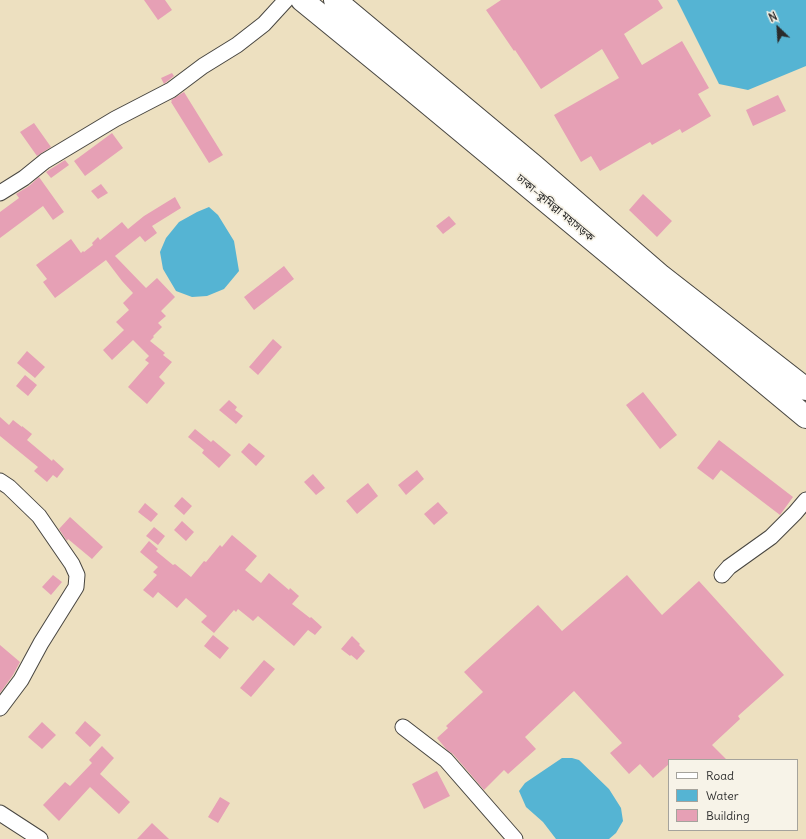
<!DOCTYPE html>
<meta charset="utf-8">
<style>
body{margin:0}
#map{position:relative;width:806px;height:839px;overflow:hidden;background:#ede0c0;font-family:Delius,sans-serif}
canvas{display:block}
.legend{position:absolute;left:668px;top:759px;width:130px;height:72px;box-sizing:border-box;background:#f7f3e8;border:1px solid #a5a39c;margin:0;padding:5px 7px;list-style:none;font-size:12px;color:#2b2b2b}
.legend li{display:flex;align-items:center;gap:8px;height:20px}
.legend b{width:20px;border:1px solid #a5a39c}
.north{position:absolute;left:758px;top:8px;width:40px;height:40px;-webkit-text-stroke:3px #f7f3e8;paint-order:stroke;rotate:335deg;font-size:11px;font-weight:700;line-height:16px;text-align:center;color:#2b2b2b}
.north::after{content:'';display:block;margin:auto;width:14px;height:18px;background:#2b2b2b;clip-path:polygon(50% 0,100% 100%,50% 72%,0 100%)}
</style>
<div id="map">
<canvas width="806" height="839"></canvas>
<ul class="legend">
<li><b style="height:5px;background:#fff"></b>Road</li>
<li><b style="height:11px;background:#55b4d3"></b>Water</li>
<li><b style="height:11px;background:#e6a0b5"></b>Building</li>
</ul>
<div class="north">N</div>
</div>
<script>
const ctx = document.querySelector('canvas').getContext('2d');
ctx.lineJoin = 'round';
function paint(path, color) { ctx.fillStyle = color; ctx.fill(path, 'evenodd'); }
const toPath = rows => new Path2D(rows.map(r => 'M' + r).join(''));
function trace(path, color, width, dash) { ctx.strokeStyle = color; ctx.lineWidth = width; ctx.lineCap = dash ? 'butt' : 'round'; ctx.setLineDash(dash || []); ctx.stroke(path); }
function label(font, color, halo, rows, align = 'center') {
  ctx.font = font + ' Delius,"Noto Sans Bengali",sans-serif'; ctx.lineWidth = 3.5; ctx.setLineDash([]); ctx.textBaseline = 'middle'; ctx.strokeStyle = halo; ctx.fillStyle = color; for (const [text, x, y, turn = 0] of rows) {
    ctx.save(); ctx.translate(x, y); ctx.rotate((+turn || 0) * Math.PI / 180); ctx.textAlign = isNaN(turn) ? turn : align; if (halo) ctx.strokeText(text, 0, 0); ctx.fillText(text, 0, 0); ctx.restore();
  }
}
paint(toPath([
 [677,0,806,0,806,66,748,90,719,84],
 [209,207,218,215,234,241,239,271,224,289,207,296,192,297,176,291,163,269,160,252,166,238,179,222,197,212],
 [562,758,572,758,579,760,609,789,621,808,623,821,616,833,609,839,556,839,543,822,526,807,519,791,525,783]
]), '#55b4d3');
paint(toPath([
 [144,0,165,0,172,10,158,20],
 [501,0,658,0,663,8,624,34,642,65,682,41,709,88,698,94,711,116,682,133,680,129,652,145,650,142,600,171,591,156,581,162,554,115,619,78,602,49,541,89,515,50,514,51,486,10],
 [172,73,174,76,164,84,161,78],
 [184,92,223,155,209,163,171,102,172,101,171,100],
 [778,95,786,111,753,126,746,110],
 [34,123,51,147,37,156,20,132],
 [112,133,123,148,85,176,74,161],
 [65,160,69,165,51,178,46,172],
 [39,177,64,212,53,220,43,206,0,238,0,212,19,198,16,194,29,186],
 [101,184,108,193,98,199,91,191],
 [643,194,672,221,657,237,629,210],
 [175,197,181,208,152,226,157,233,145,242,140,236,115,256,146,288,157,278,175,297,161,311,166,316,158,323,162,327,153,336,154,337,150,341,165,353,163,355,172,362,159,377,165,383,147,404,128,387,149,363,145,360,149,356,133,340,112,360,103,350,124,330,116,322,129,310,123,303,133,293,122,281,106,260,55,298,43,282,47,279,36,265,71,239,81,253,83,251,84,252,93,245,92,243,98,237,100,240,122,222,128,229,144,216],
 [449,216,456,224,443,234,436,226],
 [284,266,294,279,254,310,244,297],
 [273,339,282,347,258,375,249,367],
 [27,351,45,367,35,378,17,363],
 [25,375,37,385,28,396,16,386],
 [643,392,677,435,660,449,626,405],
 [229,400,237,407,235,410,243,416,236,424,219,410],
 [0,417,9,425,13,420,22,427,22,426,32,434,27,440,52,461,53,459,64,469,57,478,53,475,47,482,34,471,38,467,0,436],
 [195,429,211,442,213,440,231,455,219,468,202,453,204,450,188,437],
 [719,440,793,497,780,515,721,470,713,480,697,468],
 [249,443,265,456,256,466,241,452],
 [417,470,424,479,406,495,398,485],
 [313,474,325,488,316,495,304,482],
 [368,483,378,496,357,514,346,501],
 [182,497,192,506,184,515,174,506],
 [438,502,448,513,434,525,424,514],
 [145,503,158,514,151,522,138,512],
 [70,517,103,547,92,559,68,539,67,541,59,529],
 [182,521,194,532,186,541,174,530],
 [154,527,165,536,158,545,146,536],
 [232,535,257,556,245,570,261,583,269,573,289,590,290,588,299,596,292,604,310,618,311,617,322,627,315,635,308,630,294,646,258,616,253,621,238,609,236,612,234,610,214,633,201,622,207,616,186,598,177,608,158,592,153,598,143,590,157,575,153,572,158,567,140,552,149,541,158,549,156,551,173,565,175,564,191,577,204,561,206,562,220,545,222,547],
 [53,575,62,582,51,595,42,587],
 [627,575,662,615,699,581,784,675,738,716,740,719,712,745,727,760,669,760,669,764,653,778,640,764,629,774,610,753,622,743,574,691,525,737,536,749,508,774,504,770,484,790,453,754,447,750,437,738,448,728,446,726,483,692,464,672,538,605,562,631],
 [213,635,229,648,220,659,204,646],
 [352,636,360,644,359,645,365,651,357,660,351,655,350,656,341,649],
 [0,645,20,662,13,675,0,693],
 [264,660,275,669,251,697,240,688],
 [85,721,101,735,90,747,75,733],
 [42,722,56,735,42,749,28,737],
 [102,746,114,758,100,774,130,802,119,814,90,787,59,821,43,805,65,782,70,786,92,763,89,760],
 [437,771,450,796,424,809,412,784],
 [220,797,230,803,218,823,208,817],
 [152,823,169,839,137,839]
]), '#e6a0b5');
const minor = toPath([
 [0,193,24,178,45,161,115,119,171,90,203,66,237,45,264,24,286,0],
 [0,481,9,487,39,516,72,564,77,575,76,587,41,643,21,680,0,708],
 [722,575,729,567,771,537,795,513,806,500],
 [403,727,446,760,515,839],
 [0,813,40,839]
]);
const trunk = toPath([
 [302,0,406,85,806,417],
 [335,0,534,166,661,276,806,389]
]);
trace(minor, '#484641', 17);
trace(trunk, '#484641', 24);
trace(minor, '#fff', 15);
trace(trunk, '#fff', 22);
label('11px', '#2b2b2b', '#f7f3e8', [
 ["ঢাকা–কুমিল্লা মহাসড়ক",555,208,40]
]);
</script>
